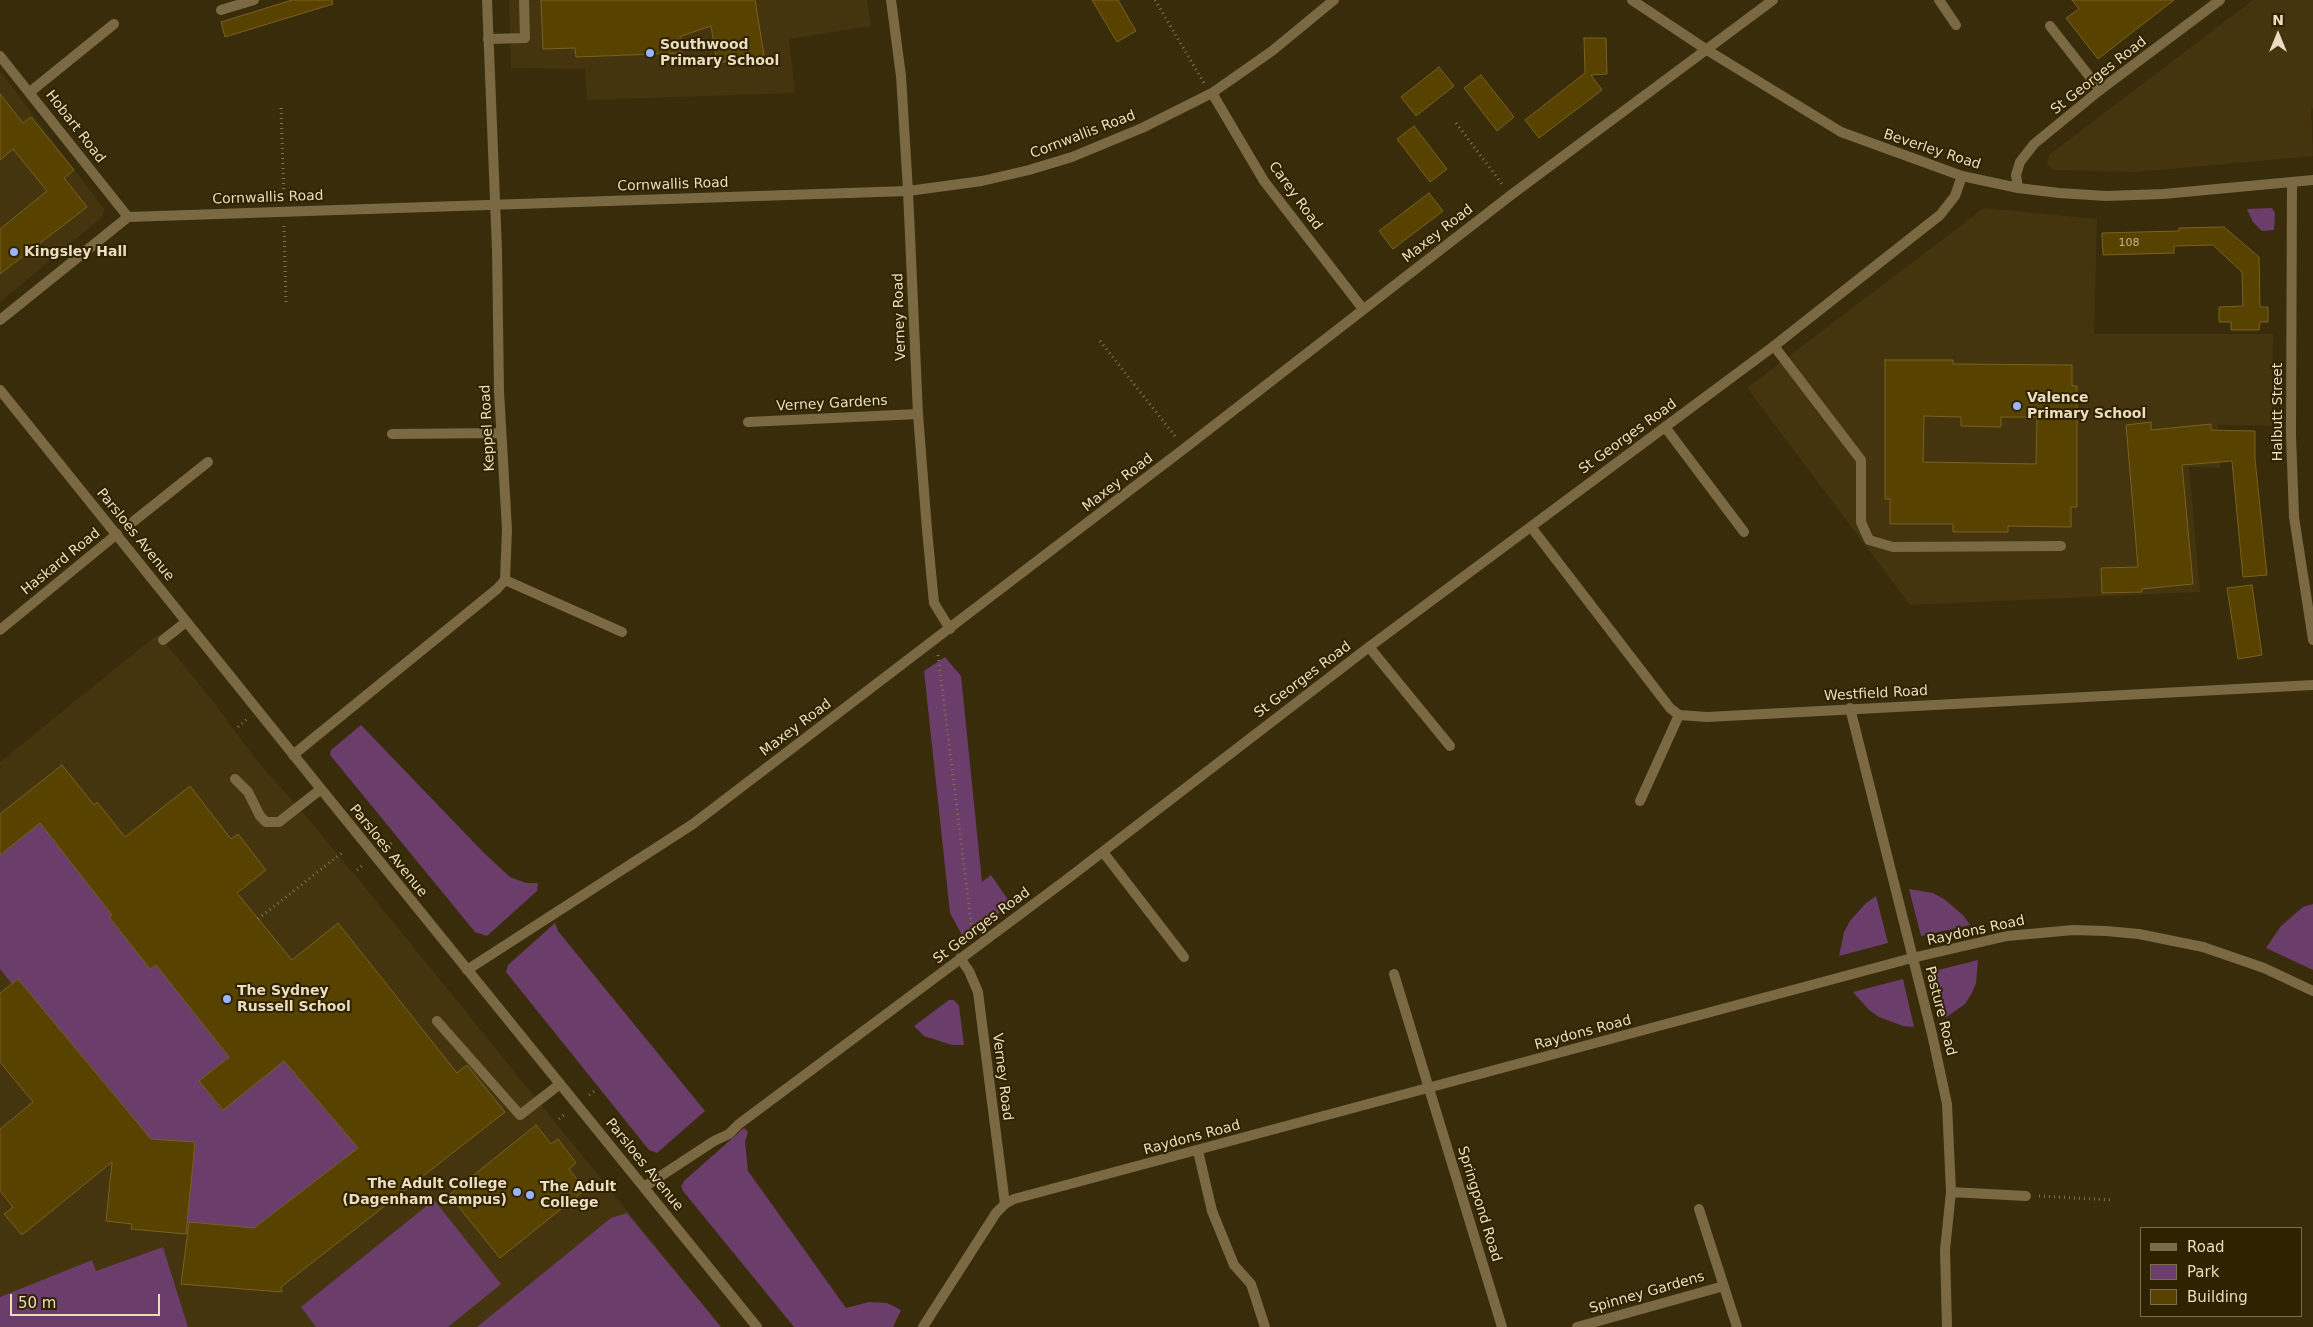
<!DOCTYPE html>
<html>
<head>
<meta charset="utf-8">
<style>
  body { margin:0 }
  #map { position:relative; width:2313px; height:1327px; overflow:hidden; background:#392c0a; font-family:"DejaVu Sans",sans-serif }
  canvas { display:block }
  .legend { position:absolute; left:2140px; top:1227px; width:162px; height:90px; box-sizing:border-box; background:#2f2201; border:1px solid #7a6d4d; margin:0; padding:6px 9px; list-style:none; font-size:15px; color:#ebddbf }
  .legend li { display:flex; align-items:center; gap:10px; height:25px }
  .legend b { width:25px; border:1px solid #7a6d4d }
  .north { position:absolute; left:2253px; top:10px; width:50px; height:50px; -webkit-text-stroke:4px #2f2201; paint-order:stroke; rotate:0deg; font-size:14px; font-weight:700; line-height:20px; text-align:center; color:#ebddbf }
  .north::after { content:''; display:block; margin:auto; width:18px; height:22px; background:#ebddbf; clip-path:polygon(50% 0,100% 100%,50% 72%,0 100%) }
  .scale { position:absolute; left:10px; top:1294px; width:150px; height:22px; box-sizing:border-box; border:2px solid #ebddbf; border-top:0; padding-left:6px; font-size:15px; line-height:18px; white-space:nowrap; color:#ebddbf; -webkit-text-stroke:4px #2f2201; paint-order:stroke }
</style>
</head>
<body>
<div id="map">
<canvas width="2313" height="1327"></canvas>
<ul class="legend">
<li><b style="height:6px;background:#7a6942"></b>Road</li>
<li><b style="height:14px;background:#6b3d6b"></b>Park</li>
<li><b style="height:14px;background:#584200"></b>Building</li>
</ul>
<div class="north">N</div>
<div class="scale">50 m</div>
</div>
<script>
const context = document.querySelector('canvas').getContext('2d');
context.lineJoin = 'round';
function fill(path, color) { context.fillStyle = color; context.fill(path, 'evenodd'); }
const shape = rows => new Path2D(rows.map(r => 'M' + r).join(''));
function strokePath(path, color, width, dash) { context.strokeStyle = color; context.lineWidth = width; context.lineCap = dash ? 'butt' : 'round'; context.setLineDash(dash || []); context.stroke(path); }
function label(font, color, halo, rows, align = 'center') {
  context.font = font + ' "DejaVu Sans",sans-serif'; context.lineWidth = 4; context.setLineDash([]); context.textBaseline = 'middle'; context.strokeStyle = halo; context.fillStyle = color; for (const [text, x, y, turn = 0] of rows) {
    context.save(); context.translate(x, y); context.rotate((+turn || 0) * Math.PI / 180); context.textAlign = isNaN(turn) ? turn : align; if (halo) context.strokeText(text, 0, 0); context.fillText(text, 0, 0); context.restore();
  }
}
fill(shape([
  [509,0,867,0,871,26,789,39,795,93,587,100,585,69,511,68],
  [2253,0,2313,0,2313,108,2311,110,2313,156,2136,172,2053,170,2047,164,2049,155],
  [0,71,105,210,101,218,0,302],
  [1984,208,2097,219,2094,334,2273,334,2272,426,2218,425,2220,468,2189,467,2200,592,1910,605,1747,388],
  [158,634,209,696,257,761,299,808,373,897,721,1327,188,1327,163,1247,96,1272,92,1260,0,1297,0,762]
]), '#44350f');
fill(shape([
  [2272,208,2275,213,2274,230,2262,231,2253,222,2247,209],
  [945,657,961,676,982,882,991,875,1011,904,964,939,950,913,924,671],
  [361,725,485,854,510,877,526,883,538,883,537,891,487,936,475,932,330,755,331,750],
  [40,823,112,915,109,917,150,969,156,965,229,1057,199,1081,222,1110,284,1061,358,1148,254,1228,187,1222,195,1143,142,1138,147,1134,83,1057,76,1052,18,979,12,984,0,969,0,855],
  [1909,889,1933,893,1944,899,1963,915,1970,925,1921,936],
  [1876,896,1888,943,1839,956,1844,932,1850,921,1866,903],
  [2313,904,2313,970,2266,948,2281,926,2303,907],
  [555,923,558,931,705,1111,657,1153,649,1150,506,972,508,965],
  [1978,960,1976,983,1972,993,1965,1004,1945,1018,1934,971],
  [1903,979,1914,1027,1903,1026,1879,1017,1869,1010,1853,992],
  [949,1000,954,1000,959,1006,964,1045,952,1045,924,1036,914,1026],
  [744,1128,748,1132,745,1142,748,1171,846,1308,869,1302,887,1303,901,1310,893,1327,794,1327,683,1191,681,1186,685,1180],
  [434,1200,501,1284,448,1327,316,1327,301,1307],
  [627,1213,721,1327,477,1327,611,1218],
  [163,1247,188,1327,0,1327,0,1297,92,1260,96,1271]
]), '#6b3d6b');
const building = shape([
  [292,0,332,0,333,4,225,37,221,22,292,0],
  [541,0,755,0,764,55,717,63,711,26,681,36,682,53,576,57,575,48,543,49,541,0],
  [1092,0,1118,0,1136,31,1117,42,1092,0],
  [2072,0,2174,0,2098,59,2066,18,2079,9,2072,0],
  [1584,38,1606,38,1607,74,1591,75,1602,90,1539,138,1525,120,1585,73,1584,38],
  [1439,67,1454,86,1416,116,1401,97,1439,67],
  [1481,75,1514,117,1497,131,1464,88,1481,75],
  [0,94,23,123,31,117,74,170,64,178,87,207,0,274,0,229,47,191,13,149,0,160,0,94],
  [1414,126,1447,169,1430,182,1397,139,1414,126],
  [1429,193,1443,211,1393,249,1379,231,1429,193],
  [2224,227,2259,257,2260,307,2268,307,2268,322,2260,322,2259,330,2231,330,2231,322,2219,322,2219,307,2243,306,2242,272,2213,245,2174,246,2174,253,2103,255,2102,233,2179,231,2179,228,2224,227],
  [1885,360,1953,360,1953,364,2072,365,2072,386,2077,386,2077,507,2071,507,2071,527,2008,526,2008,532,1953,532,1953,524,1890,524,1890,499,1885,499,1885,360],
  [1924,416,1961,417,1961,426,2001,427,2001,417,2037,417,2036,464,1923,462,1924,416],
  [2151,422,2151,430,2211,424,2211,430,2255,431,2255,459,2267,575,2243,577,2232,461,2182,465,2193,584,2142,589,2142,592,2102,593,2101,568,2138,567,2126,425,2151,422],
  [2252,585,2262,655,2238,659,2227,588,2252,585],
  [62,765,94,805,97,802,125,837,190,786,231,839,238,834,266,870,237,893,292,960,338,923,457,1073,467,1065,505,1112,281,1287,282,1292,181,1284,189,1222,254,1228,358,1148,284,1061,223,1110,199,1081,229,1057,156,965,150,969,109,917,112,915,40,823,0,855,0,814,62,765],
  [18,979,151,1139,195,1142,186,1234,131,1229,132,1224,106,1221,112,1162,22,1235,4,1214,13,1207,0,1191,0,1129,33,1102,0,1062,0,993,18,979],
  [536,1125,551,1144,558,1139,576,1163,569,1169,585,1190,500,1258,449,1195,536,1125]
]);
fill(building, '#584200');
strokePath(building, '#7a6122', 1);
strokePath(shape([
  [1155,0,1204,83],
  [281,108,284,198],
  [1456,123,1502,184],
  [284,226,286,303],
  [1100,341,1175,436],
  [938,655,972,931],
  [238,727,247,719],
  [387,847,393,842],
  [357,870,364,864],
  [258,919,343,852],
  [589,1095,596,1090],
  [559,1119,566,1113],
  [2039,1196,2112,1200]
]), '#807352', 3, [1, 4]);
strokePath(shape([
  [1939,0,1956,25],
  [2050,26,2100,90],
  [488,39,525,38,524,0],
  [1774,346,1861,460,1861,522,1869,540,1893,547,2061,546],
  [1665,427,1744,532],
  [163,640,186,622],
  [235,779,248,792,260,816,266,822,279,822,321,789],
  [437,1021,520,1115,560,1084]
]), '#7a6942', 10);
strokePath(shape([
  [134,521,208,462]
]), '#7a6942', 10);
strokePath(shape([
  [891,0,901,76,908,191,918,414,927,530,934,603,950,629],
  [221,10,254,0],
  [0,56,128,217],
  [30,92,114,24],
  [1212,93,1264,181,1363,309],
  [2292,182,2291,435,2294,517,2313,640],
  [2018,188,2016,175,2020,162,2034,144,2100,90,2220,0],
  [0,320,128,217,908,191,982,181,1029,170,1072,157,1142,128,1212,93,1272,51,1334,0],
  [748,422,918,414],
  [392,434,501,433],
  [1531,527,1670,708,1679,715,1707,717,2313,685],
  [505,580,622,632],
  [0,630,117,534],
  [1369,647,1450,746],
  [1850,708,1932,1034,1947,1104,1951,1192,1945,1250,1947,1327],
  [293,755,497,589,505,580,507,530,499,391,497,250,487,0],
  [1640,801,1679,715],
  [1103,852,1184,957],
  [960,958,969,971,978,992,1005,1204],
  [467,970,693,824,1185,448,1511,195,1773,0],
  [1394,974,1502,1327],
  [1198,1151,1212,1211,1234,1265,1251,1284,1265,1327],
  [644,1187,714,1141,729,1134,739,1124,1066,880,1369,647,1774,346,1940,215,1955,196,1962,176],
  [1951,1192,2026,1196],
  [1699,1209,1737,1327],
  [923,1327,996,1213,1005,1204,1014,1199,1912,958,2007,936,2073,930,2106,931,2139,934,2203,947,2264,968,2313,991],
  [1577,1327,1724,1286]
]), '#7a6942', 10);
strokePath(shape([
  [1632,0,1707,50,1841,132,1962,176,2018,188,2059,193,2106,196,2163,194,2313,180],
  [0,390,321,789,757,1327]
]), '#7a6942', 10);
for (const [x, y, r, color] of [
  [650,53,5,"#98b5fd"],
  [14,252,5,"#98b5fd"],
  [2017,406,5,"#98b5fd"],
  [227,999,5,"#98b5fd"],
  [517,1192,5,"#98b5fd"],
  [530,1195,5,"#98b5fd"]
]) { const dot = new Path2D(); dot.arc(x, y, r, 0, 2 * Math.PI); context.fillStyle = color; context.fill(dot); strokePath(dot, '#2f2201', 2); }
label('11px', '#c6b68f', null, [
  ["108",2129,243]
]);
label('bold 14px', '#ebddbf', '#2f2201', [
  ["Southwood",660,45],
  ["Primary School",660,61],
  ["Kingsley Hall",24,252],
  ["Valence",2027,398],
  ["Primary School",2027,414],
  ["The Sydney",237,991],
  ["Russell School",237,1007],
  ["The Adult College",507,1184,"right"],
  ["(Dagenham Campus)",507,1200,"right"],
  ["The Adult",540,1187],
  ["College",540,1203]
], 'left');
label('14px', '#ebddbf', '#2f2201', [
  ["St Georges Road",2099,76,-38],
  ["Hobart Road",75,127,52],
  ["Cornwallis Road",1083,135,-21],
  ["Beverley Road",1932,150,18],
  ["Cornwallis Road",673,185,-2],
  ["Carey Road",1295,196,54],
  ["Cornwallis Road",268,198,-2],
  ["Maxey Road",1438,234,-38],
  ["Verney Road",900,317,-92],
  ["Verney Gardens",832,404,-3],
  ["Halbutt Street",2278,412,-90],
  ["Keppel Road",488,428,-93],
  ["St Georges Road",1628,437,-36],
  ["Maxey Road",1118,483,-38],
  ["Parsloes Avenue",135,535,51],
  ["Haskard Road",61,562,-39],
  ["St Georges Road",1303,680,-37],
  ["Westfield Road",1876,694,-3],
  ["Maxey Road",796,728,-37],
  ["Parsloes Avenue",388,851,51],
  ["St Georges Road",982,926,-37],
  ["Raydons Road",1976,931,-12],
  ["Pasture Road",1940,1011,76],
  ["Raydons Road",1583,1033,-15],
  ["Verney Road",1002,1077,83],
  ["Raydons Road",1192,1138,-15],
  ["Parsloes Avenue",644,1165,51],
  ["Springpond Road",1479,1204,73],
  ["Spinney Gardens",1647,1293,-16]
]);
</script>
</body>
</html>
